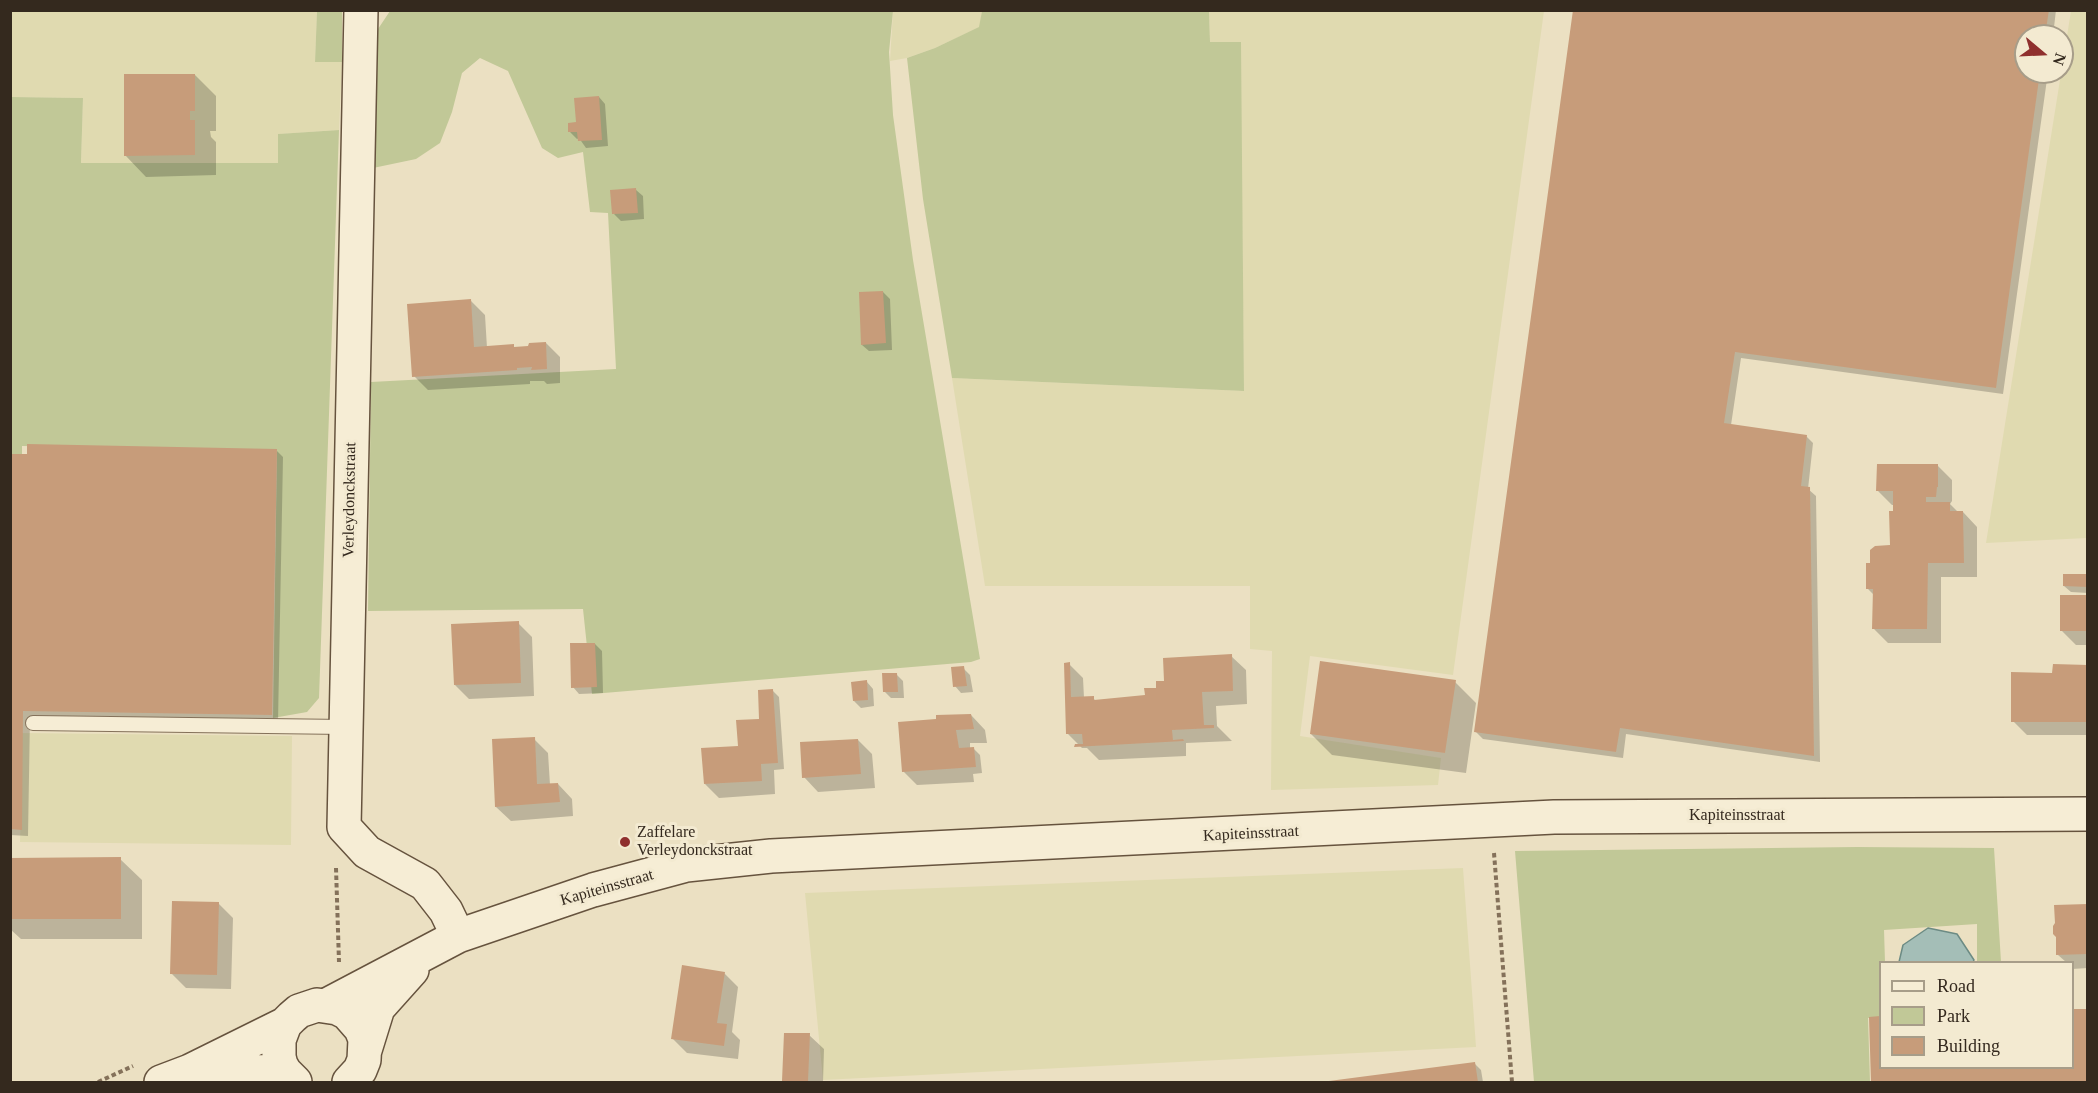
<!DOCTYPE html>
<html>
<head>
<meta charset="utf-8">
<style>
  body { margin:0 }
  #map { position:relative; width:2098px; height:1093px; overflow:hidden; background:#ebe0c2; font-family:Georgia,serif }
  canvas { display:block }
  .frame { position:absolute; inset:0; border:12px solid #34291e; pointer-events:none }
  .legend { position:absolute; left:1879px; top:961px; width:195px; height:108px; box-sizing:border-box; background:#f3ead1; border:2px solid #a79d89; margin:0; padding:8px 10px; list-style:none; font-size:18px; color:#34291e }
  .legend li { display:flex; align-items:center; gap:12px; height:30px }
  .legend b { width:30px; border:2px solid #a79d89 }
  .north { position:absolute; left:2014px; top:24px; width:60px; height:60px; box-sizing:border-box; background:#f3ead1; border:2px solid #a79d89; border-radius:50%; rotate:109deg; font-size:16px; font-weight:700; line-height:24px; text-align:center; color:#34291e }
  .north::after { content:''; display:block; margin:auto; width:21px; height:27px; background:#8f302e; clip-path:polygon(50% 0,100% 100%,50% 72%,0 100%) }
</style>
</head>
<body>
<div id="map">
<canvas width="2098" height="1093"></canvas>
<div class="frame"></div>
<ul class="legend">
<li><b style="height:8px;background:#f6edd5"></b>Road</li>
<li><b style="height:16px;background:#c1c897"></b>Park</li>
<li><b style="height:16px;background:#c79c7a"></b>Building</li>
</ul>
<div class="north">N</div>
</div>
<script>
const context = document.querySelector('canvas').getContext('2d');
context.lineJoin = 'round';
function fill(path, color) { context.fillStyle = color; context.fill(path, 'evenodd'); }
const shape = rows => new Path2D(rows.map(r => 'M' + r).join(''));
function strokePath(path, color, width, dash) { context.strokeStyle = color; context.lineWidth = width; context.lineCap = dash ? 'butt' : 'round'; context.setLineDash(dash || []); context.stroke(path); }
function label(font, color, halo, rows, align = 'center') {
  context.font = font + ' Georgia,serif'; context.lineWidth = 6; context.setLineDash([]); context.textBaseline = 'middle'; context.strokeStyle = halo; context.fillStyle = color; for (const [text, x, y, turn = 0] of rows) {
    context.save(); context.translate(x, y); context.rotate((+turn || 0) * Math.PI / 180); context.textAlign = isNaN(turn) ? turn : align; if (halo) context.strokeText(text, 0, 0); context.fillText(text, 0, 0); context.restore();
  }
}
fill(shape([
  [11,11,317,11,315,62,342,62,339,130,279,134,278,163,81,163,83,98,11,97],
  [893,11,982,11,980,27,935,48,907,58,890,61],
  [1209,11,1544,11,1453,675,1310,656,1300,736,1441,758,1438,785,1271,790,1272,651,1250,649,1250,586,985,586,952,378,1244,391,1240,42,1210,42],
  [2071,11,2088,11,2087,538,1986,543],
  [22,733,292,736,291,845,20,842],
  [1463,868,1476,1047,823,1080,805,893]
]), '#e0dab0');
fill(shape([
  [317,11,342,11,342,62,315,62],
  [390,11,893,11,889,52,893,115,913,260,980,659,971,662,592,694,583,609,368,611,371,382,616,369,608,213,590,212,583,152,558,158,542,148,508,71,480,58,462,73,452,112,440,143,416,159,373,168,375,65,378,29],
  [982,11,1209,11,1210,42,1241,42,1244,391,952,378,923,199,907,58,935,48,979,27],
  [11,97,83,98,81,163,278,163,278,134,339,130,319,698,307,712,273,718,277,450,22,446,22,454,11,454],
  [1857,847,1994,848,2001,962,1977,962,1977,924,1884,930,1885,962,1880,962,1880,1017,1868,1018,1870,1082,1534,1082,1515,851]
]), '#c1c897');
const water = shape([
  [1928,928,1957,934,1974,960,1973,962,1899,962,1903,945,1928,928]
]);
fill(water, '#a4beb7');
strokePath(water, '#6c8b84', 1.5);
fill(shape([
  [1575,10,2056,10,2053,36,2026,36,2026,72,2048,72,2003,394,1741,358,1731,425,1806,436,1813,443,1808,489,1816,496,1820,762,1626,734,1623,758,1483,739,1476,732],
  [195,75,216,96,216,131,210,131,211,137,216,142,216,175,146,177,125,155],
  [599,97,605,104,608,146,586,148,579,138,577,139,570,132],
  [636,190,643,196,644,219,621,221,614,214],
  [883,292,890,299,892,350,869,351,862,345],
  [471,301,485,315,487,348,513,346,516,349,546,343,560,357,560,383,547,384,544,381,530,381,530,384,428,390,414,376],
  [276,450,283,457,278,722,30,717,28,836,10,835,10,456],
  [1938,466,1952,480,1952,501,1950,504,1958,512,1963,512,1977,527,1977,577,1941,577,1941,643,1888,643,1874,629,1874,595,1868,589,1871,564,1891,547,1895,513,1895,505,1892,505,1878,491],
  [2088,575,2088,593,2071,592,2064,586],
  [2088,597,2088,645,2076,645,2062,631],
  [518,623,532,637,534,696,469,699,455,685],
  [595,644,602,651,603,693,579,694,573,687],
  [1231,656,1246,670,1247,704,1216,706,1217,726,1232,741,1186,743,1186,756,1099,760,1087,748,1082,748,1068,734,1069,664,1083,678,1084,698,1093,698,1096,701,1147,697,1166,683],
  [2088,666,2088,735,2027,735,2013,721,2053,674],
  [963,668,970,675,973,692,961,693,955,686],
  [896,674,903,681,904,698,891,698,884,691],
  [867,682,873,689,874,706,861,708,854,701],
  [1455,682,1476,703,1466,773,1332,755,1311,734],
  [772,690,779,697,784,769,774,770,775,794,719,798,705,784,761,723],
  [971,715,985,730,987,743,970,743,970,748,973,748,980,755,982,773,973,774,974,782,917,785,903,771],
  [534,739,548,753,550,785,558,784,572,799,573,816,511,821,496,807],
  [858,740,872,754,875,788,818,792,804,777],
  [10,859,120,859,142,880,142,939,21,939,10,929],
  [218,903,233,918,231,989,186,988,172,974],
  [2088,906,2088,968,2072,969,2072,962,2066,962,2058,955],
  [724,973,738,987,732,1032,740,1040,738,1059,687,1053,673,1039],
  [2088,1010,2088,1082,1873,1082,1871,1018,1880,1018,1880,1068,2072,1068],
  [809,1035,824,1049,823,1082,786,1082,784,1081],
  [1475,1064,1481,1070,1483,1082,1330,1082]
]), '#0003');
fill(shape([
  [1573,10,2049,10,2045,36,2026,36,2026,72,2040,72,1996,388,1735,352,1724,423,1807,435,1801,486,1810,487,1814,756,1620,728,1616,752,1474,732],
  [124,74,195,74,195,111,190,111,190,120,195,120,195,155,124,156],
  [599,96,602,140,578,141,577,132,568,132,568,123,576,122,574,98],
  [636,188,638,213,612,214,610,190],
  [883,291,886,343,861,345,859,292],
  [471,299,474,347,514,344,514,347,528,346,529,343,546,342,547,369,531,370,532,367,517,368,517,370,412,377,407,304],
  [27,444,277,449,272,715,23,711,22,830,10,829,10,454,27,454],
  [1877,464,1938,464,1938,487,1937,487,1936,497,1926,497,1926,502,1950,502,1950,511,1963,511,1964,563,1928,563,1927,629,1872,629,1873,589,1866,589,1866,563,1870,563,1870,550,1875,546,1890,545,1889,511,1893,511,1893,491,1876,491],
  [2063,574,2088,574,2088,587,2063,586],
  [2060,595,2088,595,2088,631,2060,631],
  [519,621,521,683,454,685,451,624],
  [570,643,595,643,597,687,571,688],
  [1232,654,1233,691,1202,692,1204,725,1214,725,1214,728,1172,730,1173,740,1183,739,1184,741,1074,747,1075,744,1083,744,1082,734,1066,734,1064,663,1070,662,1071,697,1094,696,1094,700,1145,695,1144,688,1156,688,1156,681,1164,681,1163,658],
  [1320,661,1456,680,1445,753,1310,734],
  [2053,664,2088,665,2088,722,2011,722,2011,672,2052,673],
  [964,666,967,686,953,687,951,667],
  [882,673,897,673,898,692,883,692],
  [867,680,868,700,853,701,851,682],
  [773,689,778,763,761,764,762,781,704,784,701,748,738,746,736,720,759,719,758,690],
  [971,714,974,729,956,730,959,748,974,747,976,767,902,772,898,722,936,719,936,715],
  [535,737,537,784,558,783,560,802,495,807,492,739],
  [858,739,861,774,802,778,800,742],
  [121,857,121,919,10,919,10,858],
  [172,901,219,902,217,975,170,974],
  [2088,904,2088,954,2056,955,2056,937,2053,934,2053,926,2055,923,2054,905],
  [682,965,725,972,717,1023,727,1024,724,1046,671,1039],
  [2072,1009,2088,1009,2088,1082,1871,1082,1869,1017,1880,1016,1880,1068,2072,1068],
  [784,1033,810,1033,808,1082,782,1081],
  [1475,1062,1478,1082,1329,1082,1329,1081]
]), '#c79c7a');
const lane = shape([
  [33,723,345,727]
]);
const secondary = shape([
  [361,10,344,827,367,852,425,884,446,911,458,936],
  [327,1005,458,936,593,890,686,865,771,856,1554,817,2088,814],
  [365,1050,378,1008,412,970],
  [195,1071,285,1072],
  [161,1082,190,1071,285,1024],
  [295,1082,285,1072,281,1065,279,1057,279,1040,285,1024,292,1017,299,1011,317,1005,337,1008,347,1013,361,1029,365,1039,364,1060,360,1070,349,1082]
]);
strokePath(lane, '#84715a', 16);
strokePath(secondary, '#66533e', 36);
strokePath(shape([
  [1494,853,1512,1082],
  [336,868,339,962],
  [98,1082,133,1066]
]), '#84715a', 4, [4.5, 3]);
strokePath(lane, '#f6edd5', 14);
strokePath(secondary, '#f6edd5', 33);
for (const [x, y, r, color] of [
  [625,842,6,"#8f302e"]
]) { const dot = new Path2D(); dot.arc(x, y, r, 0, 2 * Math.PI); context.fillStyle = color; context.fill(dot); strokePath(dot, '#f3ead1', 2); }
label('16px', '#34291e', '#f3ead1', [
  ["Verleydonckstraat",350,500,-89],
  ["Kapiteinsstraat",1737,816],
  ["Kapiteinsstraat",1251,834,-3],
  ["Kapiteinsstraat",607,888,-16]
]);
label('16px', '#34291e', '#f3ead1', [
  ["Zaffelare",637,833],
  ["Verleydonckstraat",637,851]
], 'left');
</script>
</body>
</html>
